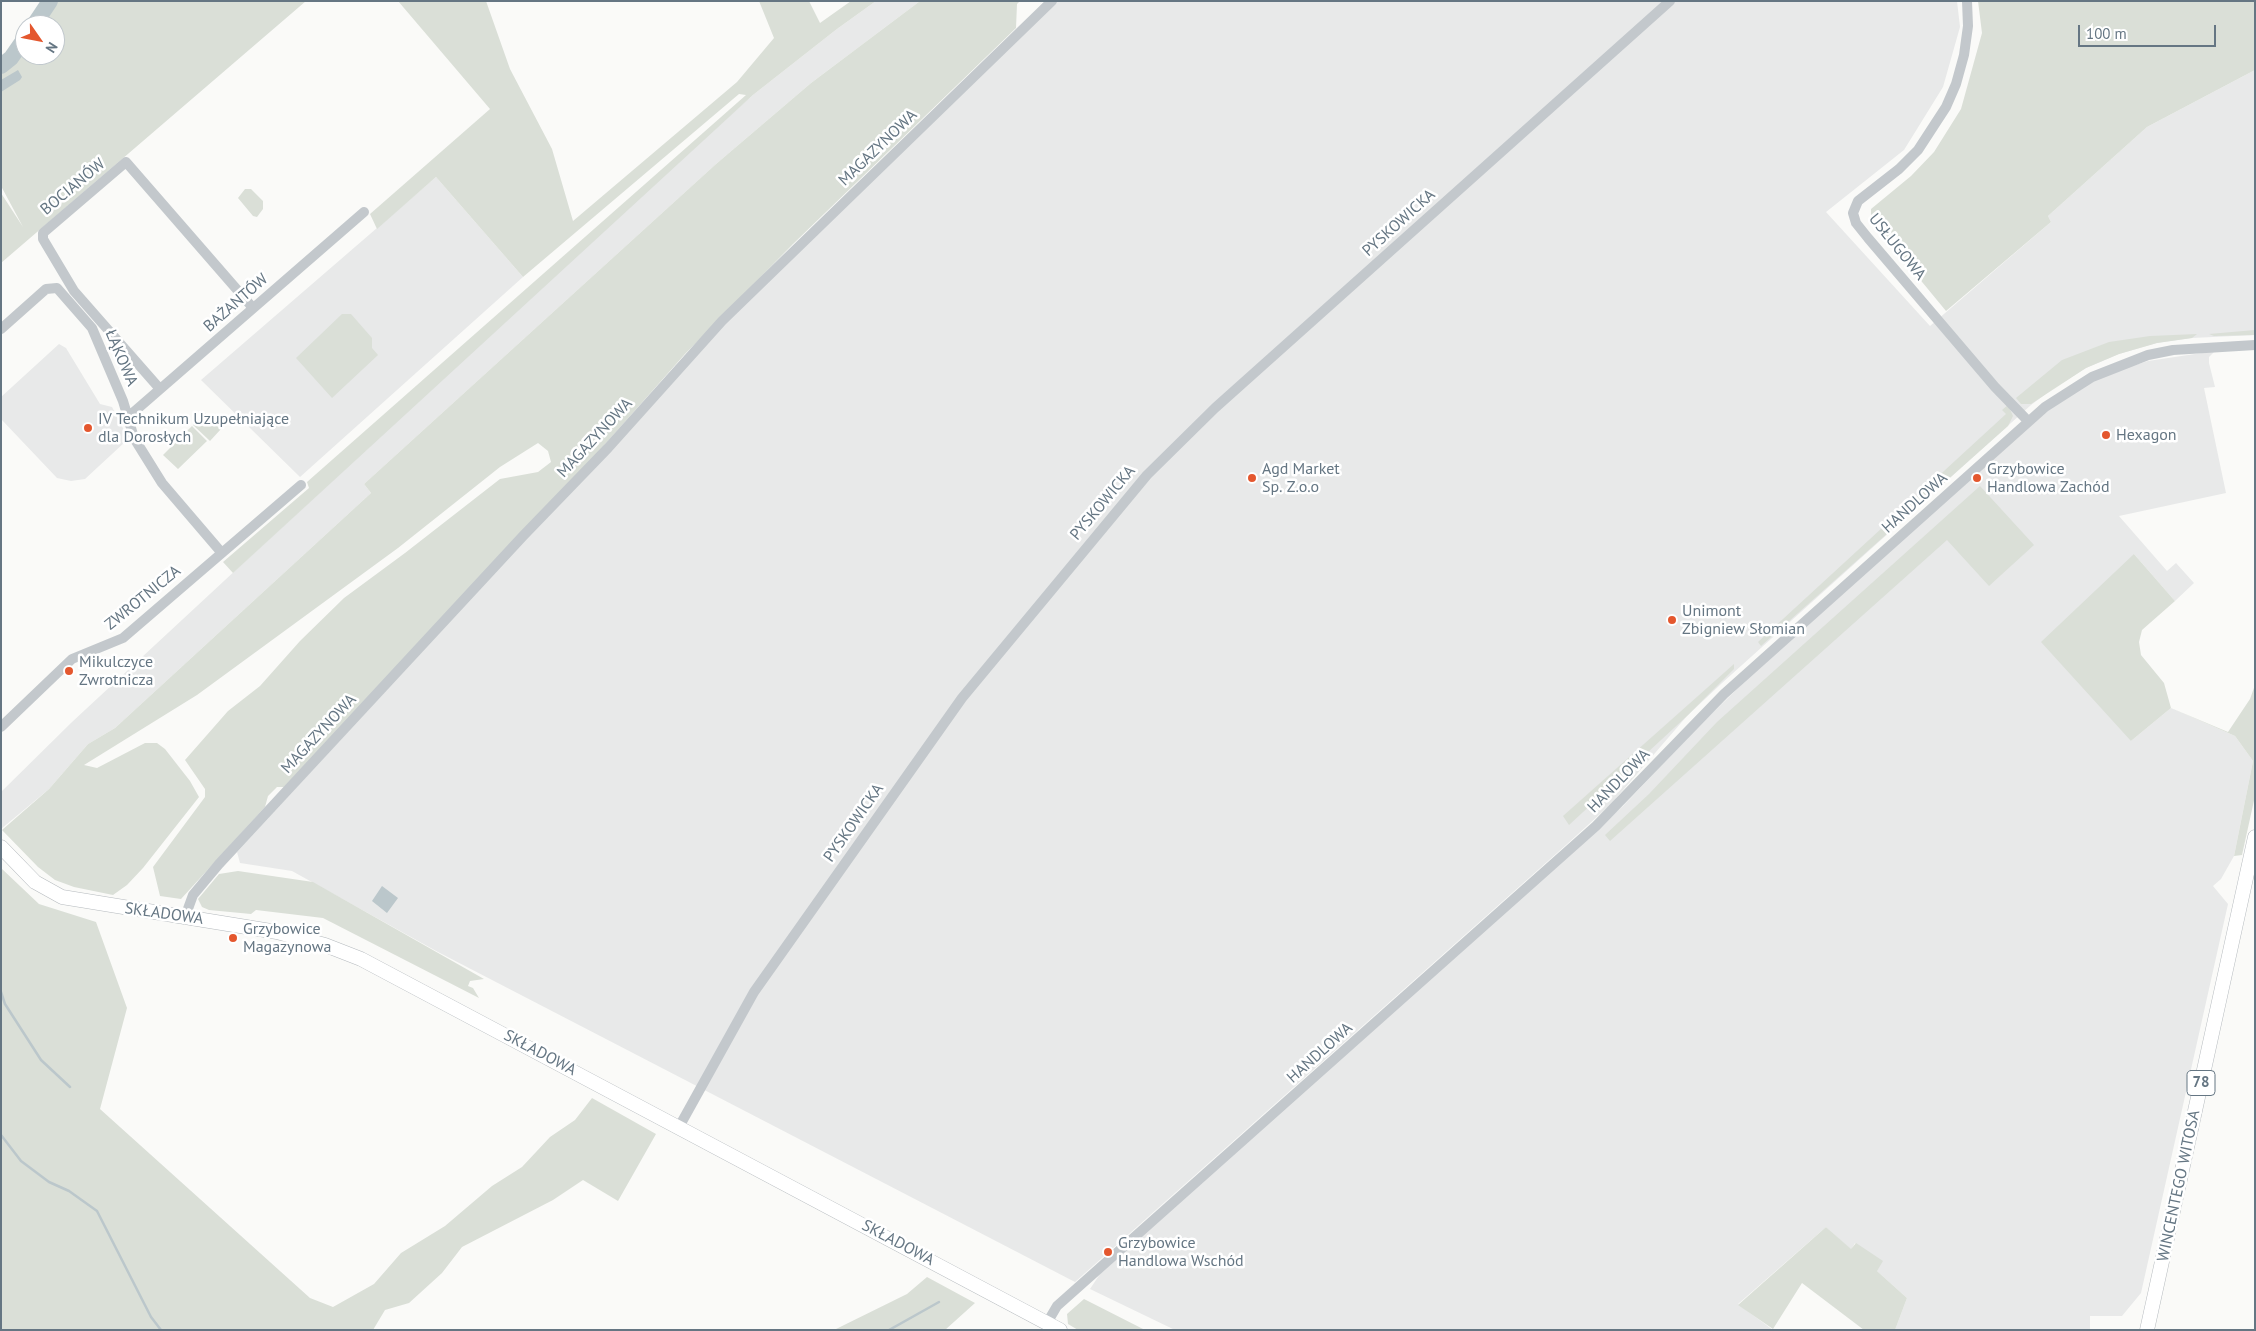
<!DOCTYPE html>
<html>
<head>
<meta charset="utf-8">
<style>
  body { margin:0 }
  #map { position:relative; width:2256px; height:1331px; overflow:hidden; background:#fafaf8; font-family:"PT Sans",sans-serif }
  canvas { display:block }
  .frame { position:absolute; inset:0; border:2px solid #657683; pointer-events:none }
  .north { position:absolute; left:15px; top:15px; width:50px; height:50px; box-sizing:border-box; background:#fff; border:1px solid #c1c8cd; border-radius:50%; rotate:123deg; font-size:14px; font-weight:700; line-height:20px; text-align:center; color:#657683 }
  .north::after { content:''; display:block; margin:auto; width:18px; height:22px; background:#e4572e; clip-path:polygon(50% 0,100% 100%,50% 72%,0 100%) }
  .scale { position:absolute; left:2078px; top:25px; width:138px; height:22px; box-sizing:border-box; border:2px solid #657683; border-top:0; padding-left:6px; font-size:15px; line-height:18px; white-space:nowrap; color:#657683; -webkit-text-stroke:4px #fff; paint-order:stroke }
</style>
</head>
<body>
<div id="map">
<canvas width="2256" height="1331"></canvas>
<div class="frame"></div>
<div class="north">N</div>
<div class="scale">100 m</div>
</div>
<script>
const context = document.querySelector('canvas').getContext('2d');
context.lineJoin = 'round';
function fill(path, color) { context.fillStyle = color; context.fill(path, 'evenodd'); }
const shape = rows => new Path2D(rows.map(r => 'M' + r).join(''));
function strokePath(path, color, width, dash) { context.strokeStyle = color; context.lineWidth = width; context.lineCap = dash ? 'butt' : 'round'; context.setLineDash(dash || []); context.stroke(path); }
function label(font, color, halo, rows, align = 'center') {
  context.font = font + ' "PT Sans",sans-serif'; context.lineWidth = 5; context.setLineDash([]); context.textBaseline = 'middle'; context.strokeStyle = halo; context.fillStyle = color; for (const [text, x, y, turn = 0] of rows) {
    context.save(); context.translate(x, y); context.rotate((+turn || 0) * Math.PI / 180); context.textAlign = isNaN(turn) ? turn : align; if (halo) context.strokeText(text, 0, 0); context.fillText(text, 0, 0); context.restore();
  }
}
fill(shape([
  [876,1,920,1,811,83,716,164,364,484,371,493,115,728,88,744,49,789,1,829,1,792,72,722,654,182,753,95,837,29],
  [1057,1,1957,1,1960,27,1943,87,1904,150,1826,212,1930,326,2051,222,2048,216,2147,127,2255,70,2255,335,2192,338,2157,343,2119,354,2086,368,2051,390,2031,405,1722,683,1687,716,1611,804,1566,845,1075,1282,438,952,292,871,240,863,237,852,738,309],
  [436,177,523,277,300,477,201,380],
  [59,344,66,348,100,404,112,407,127,436,125,442,85,479,71,481,57,478,1,419,1,397],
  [2215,351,2209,357,2209,363,2215,387,2204,388,2226,493,2119,516,2167,571,2176,563,2194,583,2175,601,2134,554,2131,741,2171,708,2235,736,2253,761,2234,856,2221,879,2213,886,2228,904,2141,1293,2122,1316,2090,1316,2090,1330,1895,1330,1907,1298,1877,1271,1855,1243,1851,1250,1826,1227,1738,1304,1773,1330,1175,1330,1090,1289,1100,1274,1623,806,1698,727,1767,660,2043,413,2095,380,2116,371,2148,361]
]), '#e8e9e9');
fill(shape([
  [56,1,306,1,1,263,1,193,23,227,1,186,1,71,9,65,25,45,25,55,55,55,55,25,39,25],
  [398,1,486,1,510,69,552,149,573,221,737,82,774,38,759,1,809,1,820,23,851,1,876,1,837,29,753,95,233,573,223,562,309,488,307,482,746,95,739,94,523,277,436,177,377,229,370,214,490,109],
  [920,1,1020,1,1017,4,1016,28,793,244,685,354,584,468,284,787,277,787,268,796,265,807,181,899,160,896,153,867,205,797,205,789,185,760,228,711,260,686,300,641,344,598,405,553,500,479,538,472,551,462,548,451,538,443,500,467,398,548,197,695,84,765,97,768,145,743,157,743,165,749,190,781,199,797,143,868,127,885,113,895,74,887,55,880,38,867,2,830,49,789,88,744,115,728,371,493,364,484,716,164,811,83],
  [1978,1,2255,1,2255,70,2147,127,2048,216,2051,222,1946,311,1871,220,1871,209,1911,176,1934,152,1961,109,1982,33],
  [245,189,251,189,263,201,263,209,257,217,253,216,238,198],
  [342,314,351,314,372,338,372,348,378,355,332,398,296,358],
  [2255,330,2255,335,2214,336,2209,334],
  [2197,334,2192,338,2157,343,2119,354,2086,368,2031,404,2021,404,2016,398,2062,360,2109,342,2150,336],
  [2008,405,2013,416,2008,426,1761,646,1758,642,2006,414,2002,410],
  [205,413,221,429,210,441,193,425],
  [192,426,207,441,178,469,163,455],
  [1980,486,2034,545,1989,586,1947,540,1610,841,1605,835,1649,794,1717,722],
  [2134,554,2175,601,2142,630,2139,642,2141,655,2164,683,2171,708,2228,732,2250,699,2255,685,2255,796,2242,855,2234,856,2253,761,2235,736,2171,708,2131,741,2041,642],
  [1734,664,1734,669,1687,716,1569,825,1563,816],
  [1,868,39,904,96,922,127,1008,100,1109,310,1298,333,1307,374,1284,401,1253,445,1226,492,1186,522,1167,550,1137,575,1120,592,1098,656,1134,618,1201,583,1180,553,1200,462,1247,442,1273,409,1303,385,1310,373,1330,1,1330],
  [238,871,313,882,484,979,470,981,468,986,473,988,479,998,323,918,256,910,251,914,209,910,202,907,198,899,219,874],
  [1826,1227,1851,1249,1856,1243,1883,1261,1877,1271,1907,1298,1895,1330,1864,1330,1802,1283,1773,1329,1738,1305],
  [927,1277,975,1303,945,1330,834,1330,907,1294],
  [1084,1299,1145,1330,1078,1330,1068,1324,1067,1314]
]), '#dadfd7');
fill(shape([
  [18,70,22,77,20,80,1,92,1,80],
  [382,886,398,898,387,913,372,901]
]), '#bbc7cb');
strokePath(shape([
  [1,992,5,1004,41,1060,70,1087],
  [1,1135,21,1161,49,1182,69,1191,97,1211,151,1317,161,1330],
  [889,1330,939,1302]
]), '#bbc7cb', 2.5);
strokePath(shape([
  [34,25,50,1],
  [1,66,11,58,25,38]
]), '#bbc7cb', 16);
const major = shape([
  [1,847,35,882,62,897,277,932,325,945,361,959,1060,1330],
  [2147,1330,2255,837]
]);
strokePath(major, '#b5babe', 15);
strokePath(shape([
  [1967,1,1968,26,1964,55,1956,84,1946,107,1918,150,1899,169,1858,201,1853,213,1856,223,1868,238,1995,387,2028,421],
  [1,329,46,289,57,288,92,328,123,401,134,438,162,483,221,552],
  [160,389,74,291,43,239,43,233,126,162,253,308],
  [128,417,364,212],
  [1,727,72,659,123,638,301,485],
  [185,917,193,895,219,864,523,536,608,448,722,321,1052,1],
  [679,1127,754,992,962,698,1147,475,1215,408,1670,1],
  [1047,1323,1057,1306,1596,826,1724,694,2045,407,2092,377,2148,355,2173,350,2255,345]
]), '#c3c8cc', 10);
strokePath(major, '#fff', 14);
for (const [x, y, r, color] of [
  [88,428,5,"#e4572e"],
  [2106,435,5,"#e4572e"],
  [1252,478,5,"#e4572e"],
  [1977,478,5,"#e4572e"],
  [1672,620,5,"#e4572e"],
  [69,671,5,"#e4572e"],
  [233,938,5,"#e4572e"],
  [1108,1252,5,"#e4572e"]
]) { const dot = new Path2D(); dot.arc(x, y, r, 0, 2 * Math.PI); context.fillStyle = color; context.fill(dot); strokePath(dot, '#fff', 2); }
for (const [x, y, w] of [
  [2201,1083,28]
]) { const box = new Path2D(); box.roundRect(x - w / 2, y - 12.5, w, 25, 4); context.fillStyle = '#fff'; context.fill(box); strokePath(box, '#657683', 1); }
label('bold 15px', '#657683', null, [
  ["78",2201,1083]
]);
label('16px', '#657683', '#fff', [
  ["MAGAZYNOWA",878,148,-44],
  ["BOCIANÓW",73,187,-40],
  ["PYSKOWICKA",1399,223,-42],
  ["USŁUGOWA",1897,247,51],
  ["BAŻANTÓW",236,303,-41],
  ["ŁĄKOWA",121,358,67],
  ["MAGAZYNOWA",595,438,-47],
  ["PYSKOWICKA",1103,503,-50],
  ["HANDLOWA",1915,503,-42],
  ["ZWROTNICZA",143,598,-39],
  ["MAGAZYNOWA",319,734,-47],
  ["HANDLOWA",1619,781,-46],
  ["PYSKOWICKA",854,823,-55],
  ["SKŁADOWA",164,914,8],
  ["SKŁADOWA",540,1053,28],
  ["HANDLOWA",1320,1053,-42],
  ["WINCENTEGO WITOSA",2179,1186,-78],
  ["SKŁADOWA",898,1243,28]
]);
label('16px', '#657683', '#fff', [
  ["IV Technikum Uzupełniające",98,419],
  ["dla Dorosłych",98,437],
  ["Hexagon",2116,435],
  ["Agd Market",1262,469],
  ["Sp. Z.o.o",1262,487],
  ["Grzybowice",1987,469],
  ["Handlowa Zachód",1987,487],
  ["Unimont",1682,611],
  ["Zbigniew Słomian",1682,629],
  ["Mikulczyce",79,662],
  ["Zwrotnicza",79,680],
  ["Grzybowice",243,929],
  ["Magazynowa",243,947],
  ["Grzybowice",1118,1243],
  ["Handlowa Wschód",1118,1261]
], 'left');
</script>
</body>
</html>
